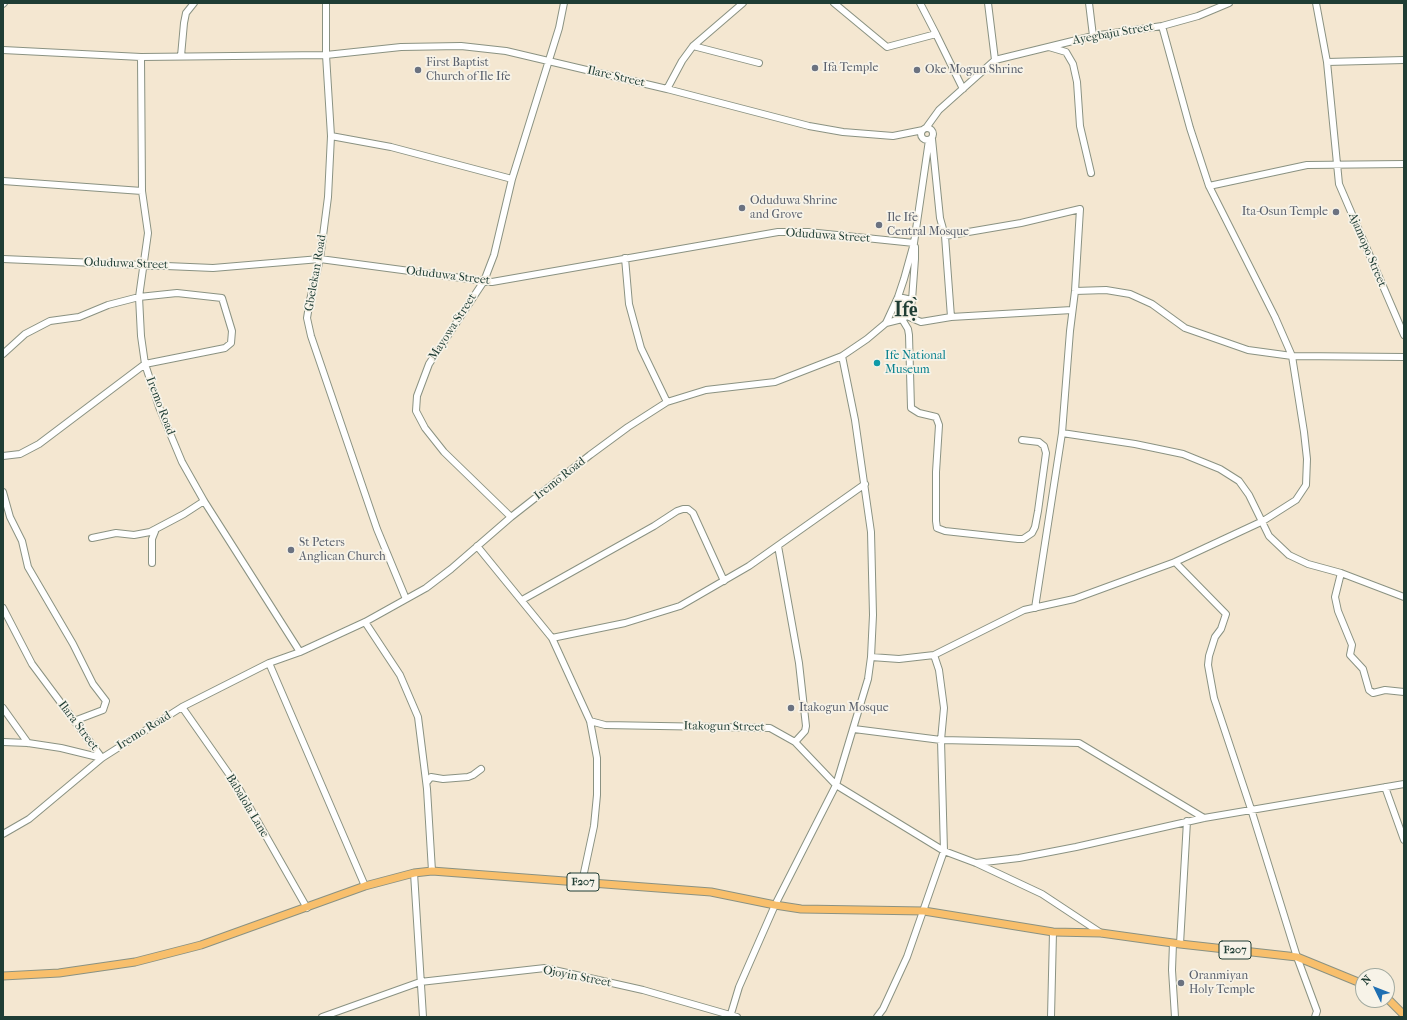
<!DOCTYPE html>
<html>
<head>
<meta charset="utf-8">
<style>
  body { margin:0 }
  #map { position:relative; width:1407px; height:1020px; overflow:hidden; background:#f4e7d1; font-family:"IM FELL French Canon",serif }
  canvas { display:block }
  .frame { position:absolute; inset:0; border:4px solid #1f3d34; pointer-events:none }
  .north { position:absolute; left:1355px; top:968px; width:40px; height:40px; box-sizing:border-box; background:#f7f3e8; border:1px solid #a1aaa0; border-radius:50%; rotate:313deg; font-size:11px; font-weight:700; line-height:16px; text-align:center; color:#1f3d34 }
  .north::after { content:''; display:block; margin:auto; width:14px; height:18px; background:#1f6fb2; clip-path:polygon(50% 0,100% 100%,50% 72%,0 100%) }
</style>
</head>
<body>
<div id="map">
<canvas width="1407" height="1020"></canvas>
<div class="frame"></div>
<div class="north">N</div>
</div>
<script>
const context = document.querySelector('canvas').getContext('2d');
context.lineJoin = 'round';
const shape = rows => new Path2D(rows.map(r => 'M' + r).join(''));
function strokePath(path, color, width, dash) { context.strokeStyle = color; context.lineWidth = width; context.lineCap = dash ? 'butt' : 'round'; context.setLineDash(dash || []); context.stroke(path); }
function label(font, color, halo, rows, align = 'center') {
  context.font = font + ' "IM FELL French Canon",serif'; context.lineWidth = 3.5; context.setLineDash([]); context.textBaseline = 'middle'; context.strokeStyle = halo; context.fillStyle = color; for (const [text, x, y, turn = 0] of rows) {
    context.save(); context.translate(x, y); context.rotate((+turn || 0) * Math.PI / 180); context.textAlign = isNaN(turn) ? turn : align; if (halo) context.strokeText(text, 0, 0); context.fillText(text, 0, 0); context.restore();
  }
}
const minor = shape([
  [326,3,326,55,331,136,328,197,320,259,310,300,307,318,311,336,377,529,406,599],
  [834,3,887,47,936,34,963,89],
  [920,3,936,34],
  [988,3,995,60],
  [1089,3,1093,36],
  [1316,3,1327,62,1339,184,1404,335],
  [3,4,4,3],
  [693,46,759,63],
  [1049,47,1066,52,1073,64,1077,82,1080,126,1091,173],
  [3,50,141,57,326,55,401,47,461,46,506,51,667,89,809,126,843,132,893,136,923,130],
  [181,56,184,23,186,13,194,3],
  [141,57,142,191,148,233,139,297,141,336,145,364,159,407,182,462,204,501,300,652],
  [1327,62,1404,60],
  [667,89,682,61,693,46,743,3],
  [926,128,939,110,995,60,1093,36,1162,26,1198,16,1229,3],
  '921 134a6 6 0 1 1 12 0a6 6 0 1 1-12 0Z',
  [331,136,391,147,512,179],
  [932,139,940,218,945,236,951,317,1072,310],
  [3,181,142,191],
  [1209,186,1307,165,1404,164],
  [945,236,1021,223,1080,209,1075,291,1070,331,1062,433,1035,608],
  [625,258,629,304,641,348,667,402],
  [3,259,213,268,320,259,492,282,778,232,808,232,914,243],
  [1075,291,1106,290,1130,294,1152,304,1185,328,1248,350,1292,356,1404,357],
  [898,297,912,300],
  [907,316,921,322,951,317],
  [902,319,908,329,909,335,911,408,919,413,936,417,939,425,936,472,936,521,937,528,945,531,1018,539,1023,539,1032,533,1035,527,1038,511,1046,453,1044,446,1039,442,1022,440],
  [886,323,902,319,907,316,910,311,912,300,915,259,915,247],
  [3,354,25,334,50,321,79,317,108,305,139,297,177,293,222,298,232,331,231,343,225,348,145,364,39,444,20,454,3,456],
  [1062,433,1135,444,1183,454,1220,469,1239,481,1249,495,1269,536,1289,555,1308,564,1341,573,1404,597],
  [3,492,10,517,22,541,28,567,73,644,93,684,106,701,103,710,74,721],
  [511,517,444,452,425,428,416,411,417,396,429,364,484,281,494,255,512,179,559,28,564,3],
  [92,538,116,533,134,535,150,532,184,514,204,501],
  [477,546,552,638,590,721,597,758,597,795,594,826,582,882],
  [778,546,799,663,806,726,805,731,795,742],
  [1175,562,1226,614,1221,629,1215,637,1209,656,1208,665,1214,698,1251,809,1297,957,1317,1011,1315,1017],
  [152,563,152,539,156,529],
  [1341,573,1335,597,1338,611,1352,645,1350,655,1363,669,1369,690,1373,693,1385,690,1404,692],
  [522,600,654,526,677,511,683,509,688,509,693,513,724,581],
  [3,608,32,664,102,758,61,748,28,743,3,742],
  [365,622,400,675,418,717,427,789,432,871],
  [552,638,625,623,680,606,749,566,865,484],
  [871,657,899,659,934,655,1024,610,1074,599,1175,562,1263,521,1296,500,1306,485,1307,459,1304,432,1292,356,1275,317,1209,186,1190,128,1162,26],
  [269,663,365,886],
  [182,707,238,787,307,908],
  [3,708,28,743],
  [590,721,605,725,770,728,795,742,836,785,944,851,976,863,1042,894,1101,933],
  [854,729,941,740,1079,743,1204,818],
  [427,782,431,777,443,779,468,777,473,775,481,769],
  [1385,787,1404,840],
  [3,834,29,819,102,758,182,707,269,663,300,652,365,622,426,588,451,569,511,517,590,455,628,427,667,402,706,390,775,382,842,356,867,339,886,323,898,297,904,279,914,243,929,140],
  [976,863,1019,858,1076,847,1204,818,1404,784],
  [414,873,423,1017],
  [1173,943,1172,970,1175,1017],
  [1180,944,1187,821],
  [322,1017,420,982,545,968,643,990,737,1017],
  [730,1017,739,987,775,905,836,785,868,679,871,657,873,615,871,532,855,420,842,356],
  [877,1017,883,1009,907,957,944,851,941,740,944,708,939,670,934,655],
  [1051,1017,1053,932]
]);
const major = shape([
  [3,976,59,973,135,962,201,945,365,886,414,873,432,871,711,892,775,905,801,909,924,911,1053,932,1101,933,1180,944,1297,957,1363,984],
  [1387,998,1404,1015]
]);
strokePath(minor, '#8a9282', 8);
strokePath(major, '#8a9282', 9);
strokePath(minor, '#fff', 6);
strokePath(major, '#f8bf6c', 7);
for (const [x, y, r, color] of [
  [815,68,4,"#6b7280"],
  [418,70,4,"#6b7280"],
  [917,70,4,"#6b7280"],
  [742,208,4,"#6b7280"],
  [1336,212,4,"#6b7280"],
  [879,225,4,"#6b7280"],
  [877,363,4,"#0f9aa8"],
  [291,550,4,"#6b7280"],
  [791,708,4,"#6b7280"],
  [1181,983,4,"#6b7280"]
]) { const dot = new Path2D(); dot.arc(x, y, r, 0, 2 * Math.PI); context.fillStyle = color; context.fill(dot); strokePath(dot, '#f7f3e8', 1.5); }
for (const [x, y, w] of [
  [583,882,32],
  [1235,950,32]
]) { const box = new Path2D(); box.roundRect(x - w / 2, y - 9, w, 18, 3); context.fillStyle = '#f7f3e8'; context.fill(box); strokePath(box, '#1f3d34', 1); }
label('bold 11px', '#1f3d34', null, [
  ["F207",583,882],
  ["F207",1235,950]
]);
label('12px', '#1f3d34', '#f7f3e8', [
  ["Ayegbaju Street",1113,34,-10],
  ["Ilare Street",616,77,13],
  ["Oduduwa Street",828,236,4],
  ["Ajamopo Street",1367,250,67],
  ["Oduduwa Street",126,264,2],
  ["Gbelekan Road",316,273,-80],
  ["Oduduwa Street",448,276,7],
  ["Mayowa Street",453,327,-57],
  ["Iremo Road",160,406,69],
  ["Iremo Road",560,479,-38],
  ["Ilara Street",78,726,53],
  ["Itakogun Street",724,727,1],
  ["Iremo Road",144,731,-32],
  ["Babalola Lane",247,806,59],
  ["Ojoyin Street",577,977,11]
]);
label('12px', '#5b616d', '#f7f3e8', [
  ["First Baptist",426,63],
  ["Church of Ile Ife",426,77],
  ["Ifa Temple",823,68],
  ["Oke Mogun Shrine",925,70],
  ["Oduduwa Shrine",750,201],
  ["and Grove",750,215],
  ["Ita-Osun Temple",1328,212,"right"],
  ["Ile Ife",887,218],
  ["Central Mosque",887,232],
  ["St Peters",299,543],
  ["Anglican Church",299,557],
  ["Itakogun Mosque",799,708],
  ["Oranmiyan",1189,976],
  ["Holy Temple",1189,990]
], 'left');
label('12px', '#0d838f', '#f7f3e8', [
  ["Ife National",885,356],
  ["Museum",885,370]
], 'left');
label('bold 20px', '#1f3d34', '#f7f3e8', [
  ["Ifẹ̀",906,311]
]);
</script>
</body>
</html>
